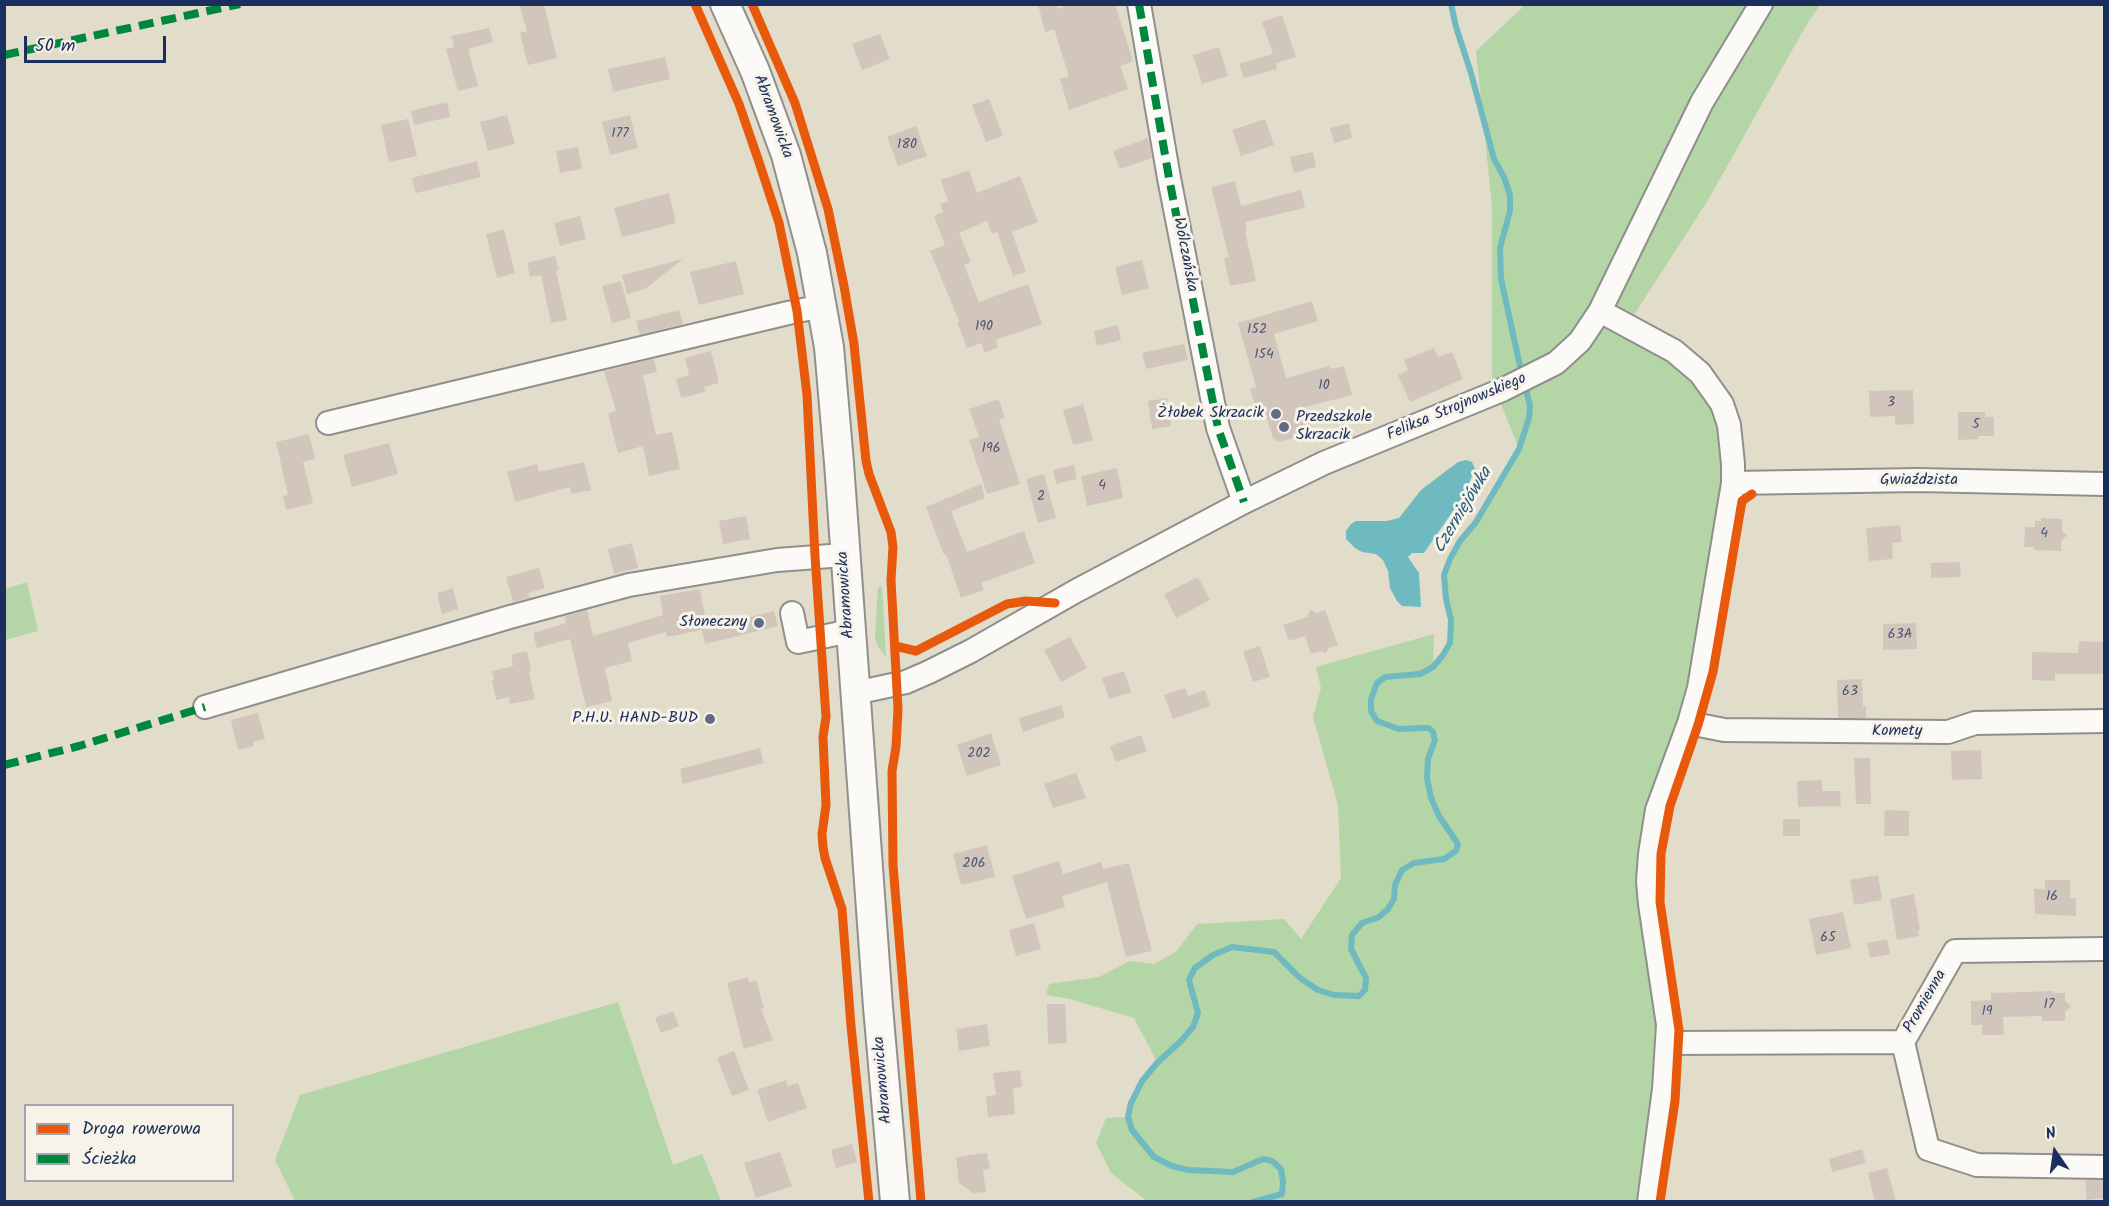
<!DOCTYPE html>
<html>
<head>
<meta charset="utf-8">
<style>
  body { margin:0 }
  #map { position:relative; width:2109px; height:1206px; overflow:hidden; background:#e2dcca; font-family:Kalam,sans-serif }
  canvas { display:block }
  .frame { position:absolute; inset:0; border:6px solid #1b2f5e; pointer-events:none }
  .legend { position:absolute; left:24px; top:1104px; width:210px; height:78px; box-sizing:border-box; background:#f7f3e8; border:2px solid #9fa5b1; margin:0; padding:8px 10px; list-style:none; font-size:18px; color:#1b2f5e }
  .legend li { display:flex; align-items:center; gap:12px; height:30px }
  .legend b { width:30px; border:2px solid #9fa5b1 }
  .north { position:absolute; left:2025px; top:1122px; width:60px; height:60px; -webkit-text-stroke:4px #f7f3e8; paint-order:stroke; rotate:347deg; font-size:16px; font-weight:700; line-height:24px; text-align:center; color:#1b2f5e }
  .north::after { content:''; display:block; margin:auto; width:21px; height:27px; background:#1b2f5e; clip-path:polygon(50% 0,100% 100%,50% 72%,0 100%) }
  .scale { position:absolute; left:24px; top:36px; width:142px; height:27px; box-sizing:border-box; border:3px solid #1b2f5e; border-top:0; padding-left:8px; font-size:18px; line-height:21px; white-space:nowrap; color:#1b2f5e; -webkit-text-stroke:4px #f7f3e8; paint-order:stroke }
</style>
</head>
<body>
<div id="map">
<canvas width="2109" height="1206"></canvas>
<div class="frame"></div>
<ul class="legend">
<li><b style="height:8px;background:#e8590c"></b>Droga rowerowa</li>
<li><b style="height:8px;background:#00873e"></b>Ścieżka</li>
</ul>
<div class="north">N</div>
<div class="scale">50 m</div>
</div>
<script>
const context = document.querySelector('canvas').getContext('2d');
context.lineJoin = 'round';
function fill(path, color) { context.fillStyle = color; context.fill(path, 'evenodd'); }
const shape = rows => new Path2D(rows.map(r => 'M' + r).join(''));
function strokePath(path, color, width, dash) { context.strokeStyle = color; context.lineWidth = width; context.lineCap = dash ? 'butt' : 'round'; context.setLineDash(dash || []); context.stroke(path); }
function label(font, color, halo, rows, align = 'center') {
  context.font = font + ' Kalam,sans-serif'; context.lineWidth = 6; context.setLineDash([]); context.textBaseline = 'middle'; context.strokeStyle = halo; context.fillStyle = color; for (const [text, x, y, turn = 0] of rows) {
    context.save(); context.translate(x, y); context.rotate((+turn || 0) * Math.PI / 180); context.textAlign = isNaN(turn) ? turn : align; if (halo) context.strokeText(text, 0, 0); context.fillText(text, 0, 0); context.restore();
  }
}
fill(shape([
  [1525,5,1820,5,1808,22,1708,200,1621,335,1631,338,1657,354,1689,379,1702,395,1711,410,1719,431,1723,467,1721,494,1697,626,1690,684,1651,795,1644,825,1658,1051,1640,1201,1147,1201,1111,1173,1096,1143,1106,1118,1128,1117,1131,1103,1142,1081,1157,1062,1134,1018,1070,999,1046,995,1049,984,1099,977,1130,961,1154,964,1177,951,1197,924,1284,919,1301,939,1341,878,1338,805,1313,717,1321,688,1316,667,1434,634,1433,666,1443,655,1450,643,1451,620,1446,599,1444,575,1450,559,1460,541,1476,522,1519,449,1501,404,1556,377,1538,359,1492,380,1492,206,1476,51],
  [27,582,38,631,5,640,5,589],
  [882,586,886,657,878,647,875,637,878,588],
  [618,1002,673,1165,702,1154,721,1201,295,1201,275,1160,300,1095]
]), '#b4d5a5');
fill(shape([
  [1466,460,1472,462,1475,469,1464,495,1424,553,1412,553,1408,557,1419,573,1421,607,1402,606,1397,601,1390,588,1388,571,1383,560,1376,554,1362,552,1355,548,1346,539,1346,531,1351,524,1356,521,1387,521,1399,518,1421,490,1458,462]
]), '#6ebac0');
strokePath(shape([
  [1451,4,1456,27,1471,73,1494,159,1504,177,1510,195,1510,211,1500,248,1501,279,1522,375],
  [1253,1202,1282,1194,1283,1182,1281,1169,1272,1161,1263,1159,1233,1172,1188,1170,1172,1166,1154,1157,1132,1130,1128,1117,1131,1103,1142,1081,1157,1063,1181,1041,1193,1027,1198,1013,1189,980,1195,968,1213,955,1232,947,1274,952,1300,978,1318,990,1334,995,1359,996,1365,990,1366,978,1351,949,1352,935,1362,923,1379,917,1388,909,1394,899,1395,885,1402,870,1414,863,1444,859,1456,851,1458,844,1439,816,1431,798,1427,778,1428,759,1435,740,1433,732,1429,728,1422,728,1399,729,1377,721,1371,711,1371,699,1377,683,1385,677,1420,674,1433,667,1443,655,1450,643,1451,620,1446,599,1444,575,1450,559,1460,541,1476,522,1519,449,1529,418,1530,406,1525,385]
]), '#6ebac0', 6);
fill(shape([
  [519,4,544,4,557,58,528,65,520,33,527,31],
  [1038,4,1056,4,1057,9,1073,4,1115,4,1133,61,1120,66,1128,89,1069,110,1060,79,1069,76,1054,29,1045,32],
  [1282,15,1296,57,1276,63,1277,69,1244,78,1239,64,1273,54,1262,22],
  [489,28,493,42,468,49,478,86,458,91,446,49,454,47,451,36],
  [880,34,890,59,862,70,852,44],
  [1219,47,1228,76,1202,84,1193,55],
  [665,57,670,79,613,92,608,69],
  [989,99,1003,136,986,142,972,105],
  [447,102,450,117,414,125,411,111],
  [507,115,515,144,488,151,480,122],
  [630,115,638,148,610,155,602,122],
  [408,119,417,156,389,162,381,125],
  [1265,119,1274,145,1241,156,1232,130],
  [1349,123,1352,138,1334,143,1330,128],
  [916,126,927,156,898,166,887,137],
  [1148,138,1152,158,1120,169,1113,151],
  [578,147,582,169,560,173,556,151],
  [1313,152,1316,167,1294,173,1290,157],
  [477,161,481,177,416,193,412,178],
  [969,170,977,193,1020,176,1038,222,1012,232,1026,272,1013,276,997,232,992,234,987,221,959,233,971,262,964,265,979,302,1028,284,1042,324,996,340,998,347,985,353,981,343,967,348,957,322,959,321,930,251,945,245,934,216,943,212,940,204,948,201,941,180],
  [1235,181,1241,206,1301,190,1305,208,1245,222,1247,231,1245,231,1256,281,1230,286,1224,258,1229,257,1211,187],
  [669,193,676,223,622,237,614,208],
  [580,216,586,239,560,246,554,223],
  [504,229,515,273,497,278,486,234],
  [555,256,559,270,556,271,567,320,551,323,541,275,530,277,527,263],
  [683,259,645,289,627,294,622,275],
  [1142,260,1149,288,1122,295,1115,267],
  [736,261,744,294,699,305,690,272],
  [621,281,631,318,612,323,602,286],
  [1312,301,1318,321,1274,334,1286,378,1329,366,1330,369,1344,366,1352,395,1305,407,1313,432,1279,442,1273,438,1266,416,1259,418,1250,389,1256,387,1238,323],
  [679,310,683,324,640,335,636,321],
  [1118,325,1121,340,1097,346,1094,331],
  [1184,344,1188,360,1146,369,1142,353],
  [1434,348,1438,357,1452,352,1463,379,1410,402,1398,375,1408,370,1404,360],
  [711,351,719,383,704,387,705,392,681,398,676,379,689,375,685,358],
  [654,359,657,372,643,375,656,435,672,432,680,469,649,476,643,446,618,453,608,413,616,411,604,371],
  [1913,390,1914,424,1895,425,1895,416,1870,417,1869,391],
  [1167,398,1171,426,1152,429,1148,401],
  [999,399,1005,418,999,419,1020,484,987,494,969,440,979,437,969,409],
  [1083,404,1093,440,1073,445,1063,410],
  [1958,412,1985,412,1985,417,1994,417,1994,436,1978,436,1978,439,1958,440],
  [309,434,315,459,303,462,313,503,286,510,283,496,288,495,276,442],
  [389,443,398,474,352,487,343,455],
  [584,462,591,490,571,494,570,487,515,502,507,472,537,464,539,472],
  [1074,465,1077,479,1056,484,1053,470],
  [1117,468,1123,498,1087,506,1081,476],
  [1044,474,1056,518,1038,523,1026,479],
  [981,484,985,498,951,511,967,552,1024,531,1035,563,981,583,984,590,961,598,946,554,944,555,926,507],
  [746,516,750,539,723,544,719,521],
  [2041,518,2062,519,2062,531,2067,535,2061,541,2061,551,2034,550,2034,547,2024,547,2025,527,2035,527,2035,521,2041,521],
  [1900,525,1902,542,1892,543,1893,559,1869,561,1866,528],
  [632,543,638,568,614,574,608,549],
  [1960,562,1961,577,1931,578,1931,563],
  [539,568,545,588,528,593,530,598,513,602,506,577],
  [1198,577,1210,600,1176,618,1164,594],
  [453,588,458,609,442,614,437,593],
  [700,589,707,628,774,611,778,626,705,644,702,630,667,637,666,632,628,643,632,661,605,668,612,701,586,707,570,639,537,648,533,633,566,623,565,616,587,610,593,636,663,615,660,596],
  [1310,610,1317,613,1325,610,1338,645,1328,648,1326,653,1321,651,1311,654,1305,636,1289,641,1283,625,1307,617],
  [1916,623,1917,649,1883,650,1883,624],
  [1070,637,1087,668,1061,682,1044,650],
  [2079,641,2104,642,2104,674,2055,674,2055,681,2032,680,2032,652,2078,653],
  [1260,646,1270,677,1253,682,1243,651],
  [527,651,531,671,529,672,535,699,510,704,509,697,496,700,492,680,494,680,492,671,513,666,511,655],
  [1124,671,1131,692,1109,699,1102,678],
  [1862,679,1863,706,1866,706,1866,718,1838,718,1837,680],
  [1185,688,1188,696,1205,690,1210,706,1173,719,1164,695],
  [1061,705,1065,717,1023,732,1019,718],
  [258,713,265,739,253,742,254,746,238,750,231,720],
  [991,733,1001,765,967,776,957,745],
  [1141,735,1147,751,1116,762,1110,746],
  [760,748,764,763,683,784,680,769],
  [1981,750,1982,779,1952,780,1951,751],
  [1854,758,1870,758,1871,804,1856,804],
  [1076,773,1086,798,1053,808,1044,784],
  [1822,780,1822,791,1840,791,1841,806,1798,807,1797,781],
  [1885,810,1909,811,1909,836,1884,836],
  [1783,819,1800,819,1800,836,1783,836],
  [987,845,995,877,961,885,953,854],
  [1059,861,1063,874,1101,862,1103,869,1129,863,1152,951,1126,957,1107,882,1062,896,1065,907,1026,919,1012,876],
  [1878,875,1882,900,1854,905,1850,880],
  [2045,880,2070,880,2070,898,2076,898,2076,916,2035,914,2034,889,2045,889],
  [1914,894,1920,930,1918,930,1919,936,1897,940,1890,899],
  [1843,912,1851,948,1816,955,1809,919],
  [1034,923,1041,949,1016,956,1009,930],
  [1887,939,1890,954,1870,958,1867,943],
  [748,977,749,982,756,980,764,1008,761,1009,773,1040,744,1049,727,983],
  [2053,991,2053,993,2065,993,2065,1001,2071,1006,2065,1012,2065,1021,2042,1021,2042,1016,2003,1017,2004,1035,1982,1035,1982,1025,1971,1025,1971,1001,1991,1000,1991,993],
  [1047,1004,1065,1004,1067,1043,1048,1044],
  [673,1011,679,1026,661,1033,655,1018],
  [987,1024,990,1046,959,1051,956,1029],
  [734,1051,749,1090,732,1096,717,1058],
  [1020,1070,1022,1087,1013,1088,1015,1114,988,1117,986,1096,996,1095,993,1073],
  [786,1080,788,1086,798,1083,807,1108,768,1122,757,1090],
  [852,1144,857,1162,836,1168,831,1150],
  [1862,1149,1866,1163,1832,1172,1829,1159],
  [780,1152,792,1186,756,1198,744,1163],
  [987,1153,990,1169,983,1170,986,1192,973,1193,959,1183,956,1157],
  [1887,1168,1896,1202,1875,1202,1868,1173],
  [2085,1180,2103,1180,2104,1198,2087,1200]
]), '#d2c6bc');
const minor = shape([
  [1139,4,1169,178,1218,428,1244,502],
  [1600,311,1674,351,1700,373,1722,404,1729,425,1733,464,1733,483,1699,688,1689,723,1657,810,1650,854,1648,881,1650,904,1668,1025,1664,1089,1649,1202],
  [328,423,788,313,822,306],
  [1733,483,1918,480,2104,484],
  [792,613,798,642,850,631],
  [855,693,906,682,929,672,971,651,1076,591,1244,502,1324,463,1502,390,1556,363,1580,341,1600,311,1702,102,1761,4],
  [205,707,510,617,629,585,777,560,844,555],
  [1689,723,1724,730,1948,732,1975,723,2104,721],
  [1903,1042,1928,1149,1977,1165,2104,1167],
  [1668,1043,1903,1042,1955,951,2104,949]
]);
const major = shape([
  [725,4,755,71,786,155,812,253,829,347,839,463,878,1007,895,1202]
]);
strokePath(minor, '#8f8f8e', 26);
strokePath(major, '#8f8f8e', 32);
strokePath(minor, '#fbfaf7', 22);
strokePath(major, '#fbfaf7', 28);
strokePath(shape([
  [1139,4,1169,178,1218,428,1244,502],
  [4,55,240,4],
  [4,765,79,746,205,707]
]), '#00873e', 8, [15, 8]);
strokePath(shape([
  [695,4,739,104,759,162,779,223,797,311,807,395,815,556,826,717,823,737,826,805,822,834,823,847,825,858,842,909,851,1026,869,1202],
  [752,4,795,103,828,209,844,286,854,344,866,461,869,474,891,532,893,547,891,580,898,709,896,747,892,771,893,865,921,1202],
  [895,646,916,651,1007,604,1026,601,1055,603],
  [1660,1202,1675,1101,1679,1030,1660,902,1661,854,1670,806,1698,725,1713,672,1742,501,1752,494]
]), '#e8590c', 9);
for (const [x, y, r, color] of [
  [1276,414,6,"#616c84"],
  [1284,427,6,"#616c84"],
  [759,623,6,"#616c84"],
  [710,719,6,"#616c84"]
]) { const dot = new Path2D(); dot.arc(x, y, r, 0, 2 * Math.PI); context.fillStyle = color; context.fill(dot); strokePath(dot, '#f7f3e8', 2); }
label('14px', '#4b5676', null, [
  ["177",620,135],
  ["180",907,146],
  ["190",984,328],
  ["152",1257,331],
  ["154",1264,356],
  ["10",1324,387],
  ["3",1891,404],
  ["5",1976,426],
  ["196",991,450],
  ["4",1102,487],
  ["2",1041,498],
  ["4",2044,535],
  ["63A",1900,636],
  ["63",1850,693],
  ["202",979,755],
  ["206",974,865],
  ["16",2052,898],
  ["65",1828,939],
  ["17",2049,1006],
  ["19",1987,1013]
]);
label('16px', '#1b2f5e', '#f7f3e8', [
  ["Abramowicka",772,117,70],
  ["Wólczańska",1184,255,79],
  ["Feliksa Strojnowskiego",1457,408,-23],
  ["Gwiaździsta",1919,481],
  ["Abramowicka",847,595,-94],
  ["Komety",1897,732],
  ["Promienna",1926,1002,-60],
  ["Abramowicka",884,1080,-95]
]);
label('16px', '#1b2f5e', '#f7f3e8', [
  ["Żłobek Skrzacik",1264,414],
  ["Przedszkole",1296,418,"left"],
  ["Skrzacik",1296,436,"left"],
  ["Słoneczny",747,623],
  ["P.H.U. HAND-BUD",698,719]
], 'right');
label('italic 18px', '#275a7f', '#f7f3e8', [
  ["Czerniejówka",1464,511,-59]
]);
</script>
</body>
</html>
